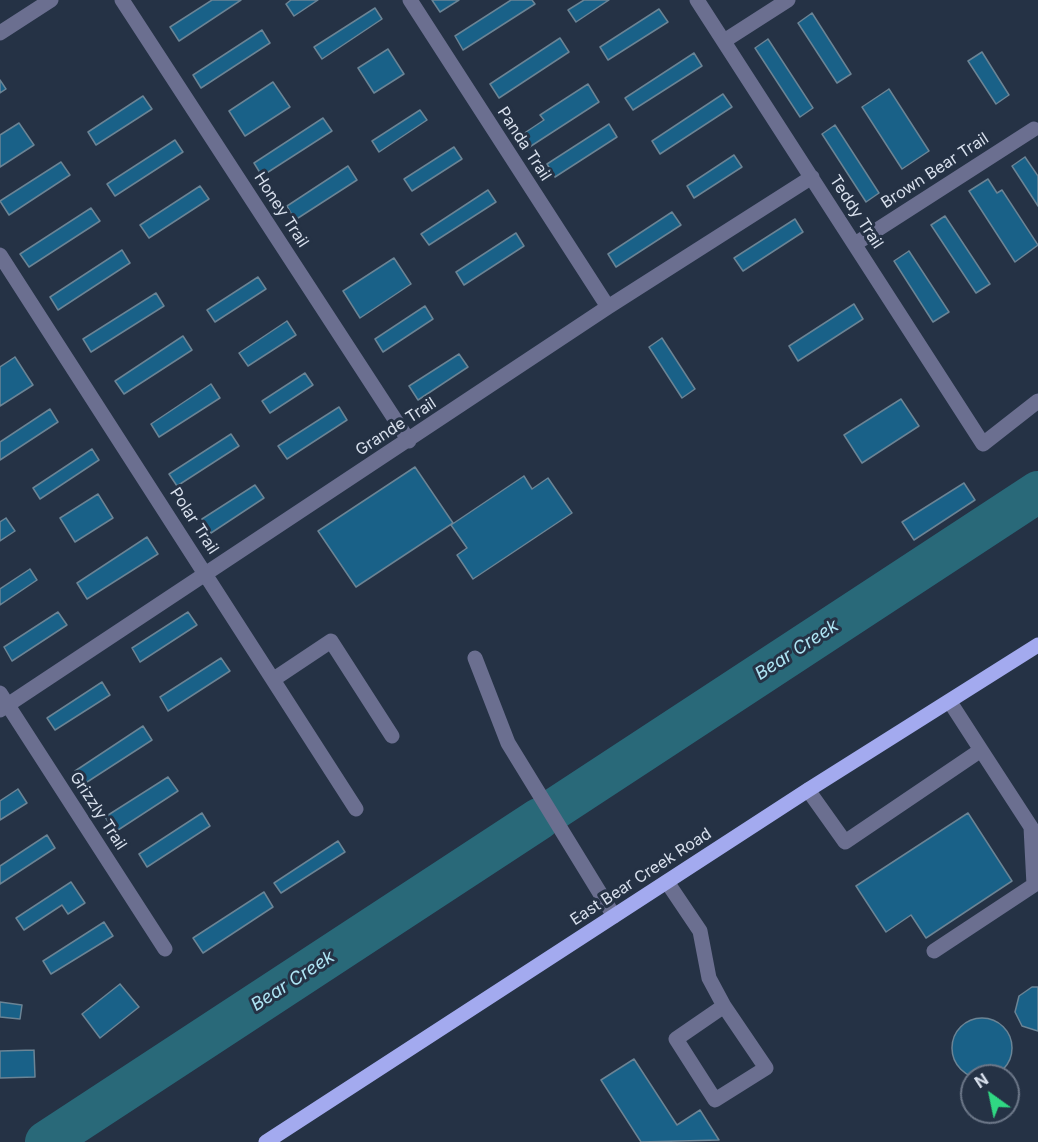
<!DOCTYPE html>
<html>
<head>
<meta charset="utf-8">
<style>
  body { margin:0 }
  #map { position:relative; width:1038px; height:1142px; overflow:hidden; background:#253245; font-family:Inter,sans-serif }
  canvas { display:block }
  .north { position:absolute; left:960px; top:1064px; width:60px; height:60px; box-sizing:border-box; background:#253245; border:2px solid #6c7788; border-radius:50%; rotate:327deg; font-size:16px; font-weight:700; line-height:24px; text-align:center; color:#d7dfec }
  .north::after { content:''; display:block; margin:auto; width:21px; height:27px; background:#30d883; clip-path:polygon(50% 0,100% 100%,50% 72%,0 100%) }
</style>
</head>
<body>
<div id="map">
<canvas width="1038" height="1142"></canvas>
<div class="north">N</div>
</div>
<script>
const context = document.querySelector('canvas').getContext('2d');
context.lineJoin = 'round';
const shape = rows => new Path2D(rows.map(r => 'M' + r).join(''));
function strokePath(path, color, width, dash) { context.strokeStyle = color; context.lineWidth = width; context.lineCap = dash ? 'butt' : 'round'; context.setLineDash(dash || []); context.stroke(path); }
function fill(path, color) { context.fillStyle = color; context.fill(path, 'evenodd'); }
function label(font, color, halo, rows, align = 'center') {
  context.font = font + ' Inter,sans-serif'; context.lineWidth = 6; context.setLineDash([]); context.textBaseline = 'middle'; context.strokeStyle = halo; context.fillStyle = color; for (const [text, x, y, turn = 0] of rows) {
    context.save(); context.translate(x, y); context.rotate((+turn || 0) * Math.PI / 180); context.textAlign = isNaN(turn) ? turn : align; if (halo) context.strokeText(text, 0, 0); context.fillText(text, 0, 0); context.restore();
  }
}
strokePath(shape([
  [556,808,1038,492],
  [46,1142,539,819]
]), '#296979', 42);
const building = shape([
  [212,0,241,0,179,41,170,27,212,0],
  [291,0,318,0,294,16,286,4,291,0],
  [432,0,459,0,440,12,432,0],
  [511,0,532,0,535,4,463,50,455,36,511,0],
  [584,0,609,0,576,22,568,10,584,0],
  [375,8,382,19,322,59,314,47,375,8],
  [659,9,668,22,608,60,600,47,659,9],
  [812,13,851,74,837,83,798,23,812,13],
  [262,30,270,43,201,88,193,75,262,30],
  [560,38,569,52,499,98,490,84,560,38],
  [768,39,813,108,800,117,755,48,768,39],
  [388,49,404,74,374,93,358,68,388,49],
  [982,52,1009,95,996,104,968,61,982,52],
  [694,53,702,66,633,110,625,98,694,53],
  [0,80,6,89,0,93,0,80],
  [273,82,290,107,245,136,229,111,273,82],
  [588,84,599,102,528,148,520,136,544,120,540,115,588,84],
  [889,89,929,151,902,169,862,107,889,89],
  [723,94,732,107,660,154,652,141,723,94],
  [143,96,152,109,96,145,88,132,143,96],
  [420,110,427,120,379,152,372,141,420,110],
  [323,118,332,131,262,176,254,163,323,118],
  [19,123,34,145,0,167,0,135,19,123],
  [609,124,617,137,555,177,547,164,609,124],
  [835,125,879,193,866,202,822,134,835,125],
  [175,140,183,152,115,196,107,184,175,140],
  [454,147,462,159,412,191,404,179,454,147],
  [734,155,742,167,694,198,687,186,734,155],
  [1025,157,1038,176,1038,206,1012,166,1025,157],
  [61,162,70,175,9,215,0,201,61,162],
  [348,166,357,180,295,220,287,206,348,166],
  [988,179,997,193,1002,190,1038,245,1015,262,969,191,988,179],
  [200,186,209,199,149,238,140,225,200,186],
  [488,190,496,202,429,245,421,234,488,190],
  [91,208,100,221,29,267,20,254,91,208],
  [672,212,681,225,616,267,608,254,672,212],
  [945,216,990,284,976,293,931,225,945,216],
  [795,219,803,232,743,271,734,258,795,219],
  [516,233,524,246,464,285,456,272,516,233],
  [122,250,130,263,58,310,50,297,122,250],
  [909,251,949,312,933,322,894,261,909,251],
  [394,258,411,284,360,318,343,291,394,258],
  [258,277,266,289,215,322,207,310,258,277],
  [156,293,164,306,91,352,83,339,156,293],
  [854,304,863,319,798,361,789,346,854,304],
  [425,306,433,319,383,352,375,339,425,306],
  [287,321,296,335,248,366,239,353,287,321],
  [183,336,192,350,124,394,115,381,183,336],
  [662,338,695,389,682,398,649,347,662,338],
  [459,354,468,367,418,400,409,386,459,354],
  [15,357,33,385,0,406,0,367,15,357],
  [305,373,313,385,270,413,262,401,305,373],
  [211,384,220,398,159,437,151,424,211,384],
  [901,399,919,426,862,463,844,435,901,399],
  [339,407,347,420,287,459,278,446,339,407],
  [50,409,58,422,0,460,0,442,50,409],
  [231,434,239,446,177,486,169,474,231,434],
  [92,449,99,460,40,499,33,488,92,449],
  [415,467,453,523,356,587,318,531,415,467],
  [524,476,532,489,548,478,572,513,473,579,457,555,467,548,451,525,524,476],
  [964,483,975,500,914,540,902,522,964,483],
  [255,485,264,498,211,533,202,519,255,485],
  [98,494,113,518,75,542,60,518,98,494],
  [6,518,15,531,0,541,0,522,6,518],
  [147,537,158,554,87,599,77,583,147,537],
  [30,569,37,580,0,605,0,589,30,569],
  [58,612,67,625,12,661,4,647,58,612],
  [188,612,197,625,140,662,132,648,188,612],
  [221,658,230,671,168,711,160,697,221,658],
  [102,682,110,695,55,730,47,718,102,682],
  [143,726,152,740,84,784,75,771,143,726],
  [168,777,178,791,115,832,105,817,168,777],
  [18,789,27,803,0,820,0,801,18,789],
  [202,813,210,826,147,867,139,854,202,813],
  [968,813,1012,881,926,938,911,915,886,932,856,886,968,813],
  [47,835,55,848,0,884,0,866,47,835],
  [338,841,345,852,281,893,274,883,338,841],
  [71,882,85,903,68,914,62,905,24,930,16,918,71,882],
  [264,892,273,907,203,953,193,938,264,892],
  [104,922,113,936,51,974,43,961,104,922],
  [120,984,139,1007,100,1038,82,1014,120,984],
  [1032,987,1038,987,1038,1031,1022,1026,1015,1012,1019,996,1032,987],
  [0,1002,22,1005,20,1019,0,1017,0,1002],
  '952 1048a30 30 0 1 1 60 0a30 30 0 1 1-60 0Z',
  [34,1050,35,1077,0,1078,0,1051,34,1050],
  [634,1059,677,1125,700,1110,719,1140,641,1142,601,1080,634,1059]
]);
fill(building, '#196188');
strokePath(building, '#6b8495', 1.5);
strokePath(shape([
  [122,0,409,441],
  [410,0,608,307],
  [697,0,983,444,1038,401],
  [0,33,51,0],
  [724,41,788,0],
  [855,244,1034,129],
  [0,255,356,809],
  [475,658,508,743,614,916],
  [274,679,331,641,392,736],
  [0,693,165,949],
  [950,702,981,750],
  [0,710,608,307,812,177],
  [808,790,845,842,981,750,1031,827,1034,885,934,951],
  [667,882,700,931,709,978,724,1006],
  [724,1006,766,1068,715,1100,676,1039,724,1006]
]), '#6b6f90', 15);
strokePath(shape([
  [266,1142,808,790,1038,645]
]), '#a3aaef', 15);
label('16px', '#d7dfec', '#253245', [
  ["Panda Trail",524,144,57],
  ["Brown Bear Trail",935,171,-33],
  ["Honey Trail",281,210,57],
  ["Teddy Trail",856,212,57],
  ["Grande Trail",396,427,-33],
  ["Polar Trail",194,521,57],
  ["Grizzly Trail",98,811,57],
  ["East Bear Creek Road",641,877,-33]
]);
label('italic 18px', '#aee4f3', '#253245', [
  ["Bear Creek",797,650,-33],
  ["Bear Creek",293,981,-33]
]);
</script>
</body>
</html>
